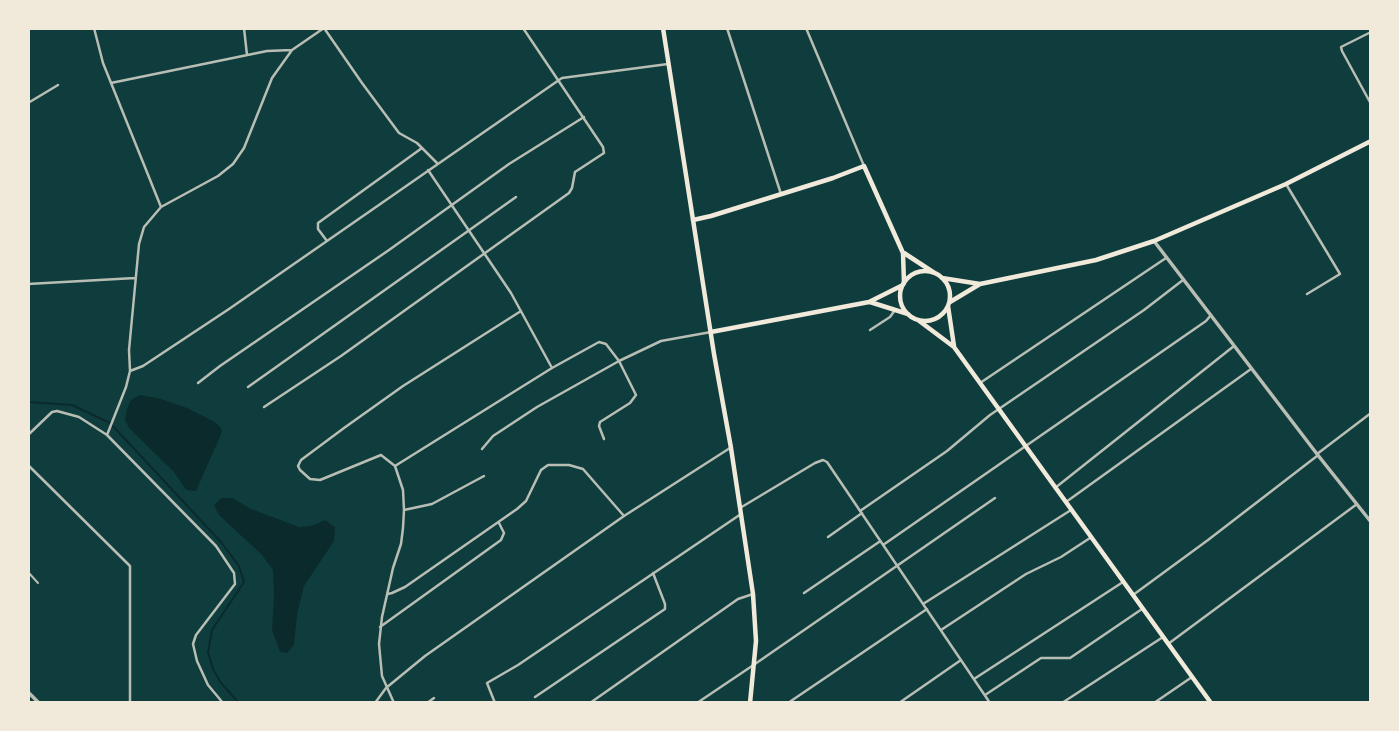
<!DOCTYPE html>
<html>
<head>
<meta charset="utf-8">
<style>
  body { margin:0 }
  #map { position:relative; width:1399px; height:731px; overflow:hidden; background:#0f3d3e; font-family:"Fira Sans Condensed",sans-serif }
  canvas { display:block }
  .frame { position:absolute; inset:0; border:30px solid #f1e9da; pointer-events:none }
</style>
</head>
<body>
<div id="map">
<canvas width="1399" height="731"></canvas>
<div class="frame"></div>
</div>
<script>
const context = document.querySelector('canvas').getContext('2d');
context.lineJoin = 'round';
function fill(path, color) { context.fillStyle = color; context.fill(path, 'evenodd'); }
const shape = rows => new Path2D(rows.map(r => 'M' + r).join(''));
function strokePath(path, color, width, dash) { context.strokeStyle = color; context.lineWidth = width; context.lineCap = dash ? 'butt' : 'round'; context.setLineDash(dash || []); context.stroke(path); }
fill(shape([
  [140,395,161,399,187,408,215,422,221,428,222,432,196,491,186,490,174,472,129,428,125,420,127,409,131,400],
  [221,498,232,498,251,509,299,527,311,526,325,520,335,527,334,541,304,586,297,614,294,645,287,653,280,652,272,630,274,597,273,570,261,554,219,515,214,505]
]), '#0a2a2b');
strokePath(shape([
  [28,402,72,405,110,423,221,542,239,566,244,582,212,630,208,652,213,669,221,683,239,703]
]), '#0a2a2b', 2);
strokePath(shape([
  [28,572,38,583]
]), '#b8beb3', 2);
strokePath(shape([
  [94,28,103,63,161,207],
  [244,28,247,55],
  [324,28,362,83,399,133,417,143,437,163],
  [727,28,781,194],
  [806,28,864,166],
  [1371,32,1341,47,1342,51,1371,104],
  [111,83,267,51,292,50],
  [28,103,58,85],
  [428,170,511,293,552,368],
  [1286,184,1340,274,1307,294],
  [327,241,318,229,318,223,422,148],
  [28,284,135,278],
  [521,311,403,386,344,428,301,460,298,466,300,470,310,479,320,480,381,455,395,466,552,368,599,342,606,344,619,361,661,341,711,332],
  [870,330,890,317,895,310],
  [130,371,143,366,229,309,559,80,562,78,668,64],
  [198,383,220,366,389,250,509,164,584,117],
  [980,383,1166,258],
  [248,387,516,197],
  [264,407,341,356,569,193,572,188,575,172,604,153,603,147,523,28],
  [28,435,52,412,57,411,79,417,107,435,216,546,234,573,235,584,196,635,193,644,197,661,208,685,223,703],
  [107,435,126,387,130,371,129,350,139,244,144,227,161,207,218,176,233,164,244,148,272,78,292,50,324,28],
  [482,449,493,436,537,407,619,361,636,395,630,403,600,422,599,426,604,439],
  [1317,454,1371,413],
  [28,465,130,566,130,703],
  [1055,488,1234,346],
  [1066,502,1251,369],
  [740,508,815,463,823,460,827,462,990,703],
  [404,510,432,504,484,476],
  [860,511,947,451,990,415,1144,310,1183,280],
  [828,537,862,513],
  [883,545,1206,321,1211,315],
  [804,593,879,542],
  [388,594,392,593,405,587,517,509,526,501,541,470,548,465,569,465,583,469,624,516],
  [1133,595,1208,540,1317,456],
  [923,604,1071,510],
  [380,627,501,540,504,533,499,523],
  [941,630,1026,574,1061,557,1090,538],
  [1168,644,1357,504],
  [974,679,1123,582],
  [985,695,1041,658,1070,658,1142,609],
  [535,697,665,609,665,604,653,573],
  [375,703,386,688,425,656,624,516,730,448],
  [394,703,382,676,379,644,382,617,393,568,401,544,403,528,404,510,403,490,395,466],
  [427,703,434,698],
  [495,703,487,683,518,665,741,514],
  [590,703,738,599,753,594],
  [697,703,755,664,995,498],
  [788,703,927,609],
  [899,703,961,660],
  [1062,703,1163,637],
  [1154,703,1192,677]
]), '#b8beb3', 2.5);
strokePath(shape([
  [1154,241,1317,454,1371,522],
  [28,692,39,703]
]), '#b8beb3', 3.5);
strokePath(shape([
  [693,220,711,216,833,178,864,166,903,253,904,283],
  [904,253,933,272]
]), '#f1e9da', 4.5);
strokePath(shape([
  [663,28,714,354,731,448,753,594,756,641,750,703],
  '900 296a25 25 0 1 1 50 0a25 25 0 1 1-50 0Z',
  [942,278,980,284,1096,260,1154,241,1286,184,1371,141],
  [870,302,908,314],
  [950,302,980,284],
  [948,306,954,346],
  [918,320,954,347,1211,703],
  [711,332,869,302,903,285]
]), '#f1e9da', 4.5);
</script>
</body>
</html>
